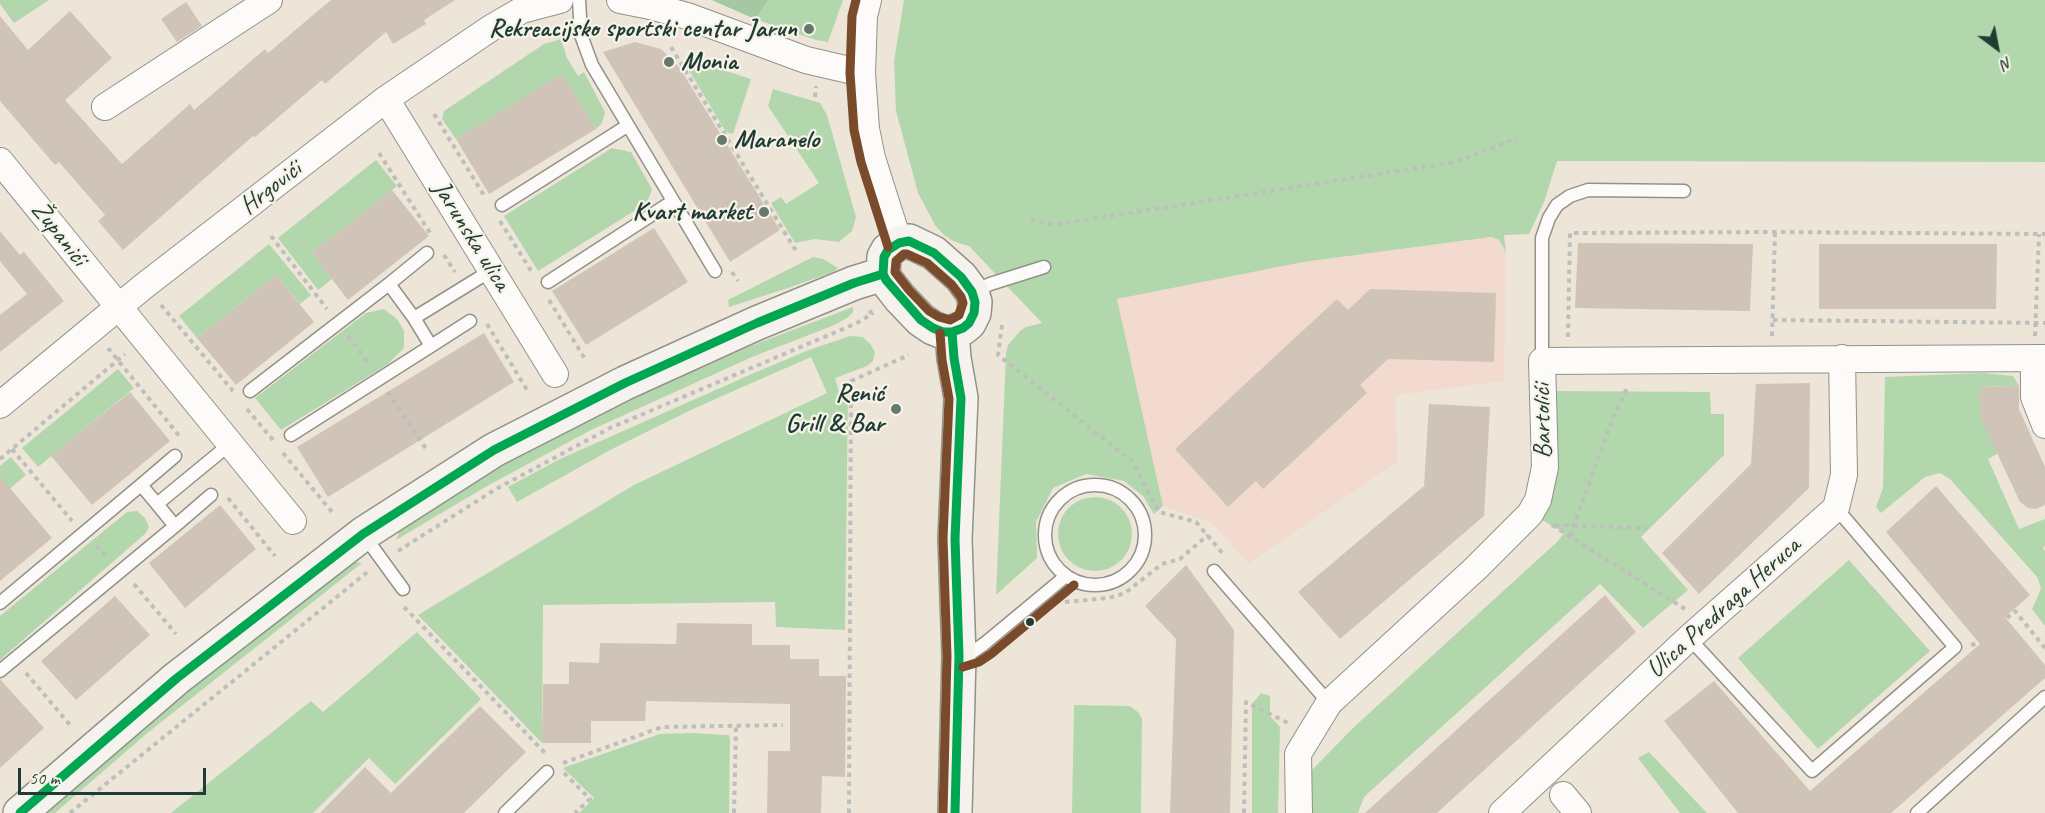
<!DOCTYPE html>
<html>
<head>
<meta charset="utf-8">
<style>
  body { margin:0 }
  #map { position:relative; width:2045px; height:813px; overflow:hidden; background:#ede5d8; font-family:Caveat,sans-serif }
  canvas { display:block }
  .north { position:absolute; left:1967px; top:18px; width:60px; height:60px; -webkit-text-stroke:4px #f7f3e8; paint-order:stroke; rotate:148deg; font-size:16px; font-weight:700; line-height:24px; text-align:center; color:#1f3d34 }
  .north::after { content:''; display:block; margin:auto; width:21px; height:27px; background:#1f3d34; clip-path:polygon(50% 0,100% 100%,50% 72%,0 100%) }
  .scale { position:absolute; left:18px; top:768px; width:188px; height:27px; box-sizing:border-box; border:3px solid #1f3d34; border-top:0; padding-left:8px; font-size:18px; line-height:21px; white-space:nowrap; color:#1f3d34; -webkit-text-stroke:4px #f7f3e8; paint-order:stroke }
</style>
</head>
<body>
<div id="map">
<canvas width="2045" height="813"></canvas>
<div class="north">N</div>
<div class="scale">50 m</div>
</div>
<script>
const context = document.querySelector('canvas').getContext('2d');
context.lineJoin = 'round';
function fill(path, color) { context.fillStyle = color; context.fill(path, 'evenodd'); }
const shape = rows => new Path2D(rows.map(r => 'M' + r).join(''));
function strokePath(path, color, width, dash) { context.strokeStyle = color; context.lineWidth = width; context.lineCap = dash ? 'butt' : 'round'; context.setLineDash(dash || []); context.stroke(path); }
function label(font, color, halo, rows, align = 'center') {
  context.font = font + ' Caveat,sans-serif'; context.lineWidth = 4.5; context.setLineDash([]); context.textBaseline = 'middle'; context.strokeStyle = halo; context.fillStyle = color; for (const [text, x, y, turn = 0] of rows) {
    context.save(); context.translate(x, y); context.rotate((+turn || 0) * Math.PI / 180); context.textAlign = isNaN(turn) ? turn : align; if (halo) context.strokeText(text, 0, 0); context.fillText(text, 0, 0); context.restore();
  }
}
fill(shape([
  [1491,237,1499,240,1506,253,1504,381,1395,395,1398,462,1263,553,1249,564,1212,523,1163,506,1117,299,1303,262]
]), '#f2dacf');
fill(shape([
  [0,0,49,0,14,23,0,4],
  [712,0,843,0,828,42,816,40,755,19],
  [904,0,2045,0,2045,162,1557,161,1544,202,1529,234,1504,235,1506,253,1499,240,1491,237,1303,262,1117,299,1163,506,1154,514,1143,496,1124,481,1086,474,1053,488,1036,522,1037,558,996,595,1006,353,1008,345,1020,331,1026,327,1042,323,969,246,955,242,944,235,935,225,918,193,896,111,894,61],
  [561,39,567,58,578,76,584,72,605,112,602,123,596,129,562,75,456,139,442,119,444,111,544,44],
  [685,58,751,79,733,134,726,132,687,67],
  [773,89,820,103,827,115,856,217,852,231,839,242,815,239,795,243,771,203,781,197,786,204,819,183,768,106],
  [612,148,631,152,652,189,647,203,538,271,504,216],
  [376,160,397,186,312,253,332,279,318,290,278,238],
  [269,244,311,295,300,304,276,275,197,338,179,316],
  [813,257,823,259,838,268,833,272,788,288,729,307,728,300],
  [853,307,853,312,847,318,832,326,752,357,591,430,487,486,396,540,401,527,482,476,586,420,748,347],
  [384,309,397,319,404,331,404,348,388,364,281,430,255,398,366,313],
  [850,336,863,337,871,345,875,352,873,361,867,366,835,378,840,395,848,392,845,630,776,627,775,602,543,605,542,743,418,615,634,485,827,393,811,357,695,408,614,448,517,502,508,487,560,459,754,373,809,350],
  [118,369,134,388,38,467,22,448],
  [1983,373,2013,376,2019,386,1980,387,1997,454,1988,459,2019,529,2045,519,2045,546,2043,548,2045,551,2045,626,2032,609,2041,589,2038,578,1950,479,1940,473,1925,477,1881,513,1876,507,1883,488,1885,377],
  [1556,391,1710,392,1711,414,1724,414,1724,455,1641,537,1688,590,1643,628,1600,584,1364,797,1358,813,1311,813,1311,771,1354,727,1557,542,1564,533,1539,518,1554,486,1557,461],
  [11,457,26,475,0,497,0,466],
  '1058 534a37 37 0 1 1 74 0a37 37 0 1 1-74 0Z',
  [137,511,145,518,149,527,146,533,0,660,0,616,127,512],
  [1849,560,1930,651,1818,749,1738,658],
  [357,562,362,563,145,735,55,813,40,813,138,729,350,564],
  [417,632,481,699,395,784,369,758,313,813,171,813,311,701,323,712],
  [1261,693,1270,696,1270,716,1280,727,1278,813,1252,813,1252,704],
  [1074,705,1130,706,1139,713,1142,719,1141,813,1072,813],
  [693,733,729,735,730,741,729,813,579,813,594,798,563,768,660,734],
  [1649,752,1707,813,1680,813,1638,758]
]), '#b3d7ac');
fill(shape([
  [712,0,768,0,755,19]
]), '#a5c7a1');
fill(shape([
  [331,0,455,0,424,20,426,24,393,44,386,32,325,84,322,80,255,137,253,136,123,250,98,221,105,215,59,162,55,165,0,101,0,16,28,50,70,11,112,58,65,100,122,164,190,104,194,110,265,49,268,53],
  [186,2,202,26,177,42,161,19],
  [635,42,661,49,679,67,780,230,730,262,603,52],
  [562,74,596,129,489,194,456,139],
  [392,190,429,236,348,300,312,253],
  [654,228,688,282,586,345,552,291],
  [0,231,20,255,24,252,64,301,0,352,0,315,27,294,0,261],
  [1578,243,1753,244,1750,311,1575,308],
  [1819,244,1997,244,1996,309,1819,309],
  [276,275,314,322,236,385,197,338],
  [1370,289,1496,293,1494,362,1388,359,1360,385,1367,393,1263,489,1256,481,1228,507,1175,449,1337,299,1348,310],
  [484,333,514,382,328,497,297,447],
  [1810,383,1809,488,1699,594,1662,553,1751,464,1756,384],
  [2019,386,2019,409,2045,467,2045,505,2036,509,2028,508,2020,502,1981,419,1980,387],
  [130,392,170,441,92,505,51,456],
  [1429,404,1490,407,1484,516,1340,639,1298,592,1424,486],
  [0,476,52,538,0,581],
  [1936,486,2030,595,2005,617,2045,665,2045,678,1891,813,1738,813,1664,721,1714,681,1810,791,1980,644,1886,532],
  [220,505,256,549,185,608,149,563],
  [1186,565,1234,630,1230,813,1170,813,1176,639,1145,606],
  [1605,595,1636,632,1437,813,1365,813],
  [115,596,150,635,76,700,41,661],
  [677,623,752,624,752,645,790,645,790,659,819,659,819,676,846,676,845,777,822,776,821,813,767,813,768,751,790,751,790,704,646,701,645,721,591,721,591,743,542,743,543,684,569,684,569,662,599,663,600,643,676,644],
  [0,679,44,728,0,768],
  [480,706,526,752,464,813,320,813,365,767,391,793]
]), '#d0c4b9');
const lane = shape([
  [579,0,581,35,592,65,715,271],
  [502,205,627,126],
  [427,253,389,284,414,318,492,270],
  [548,282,673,201],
  [972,292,990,284,1044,267],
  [414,318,431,346,470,321],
  [1542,361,1542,238,1549,218,1557,205,1570,196,1588,190,1684,191],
  [250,391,389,284],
  [291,435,431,346],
  [175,456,141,485,157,504,230,444],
  '1045 535a50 50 0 1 1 100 0a50 50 0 1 1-100 0Z',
  [157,504,175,526,211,495],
  [363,534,403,589],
  [1214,571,1329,703],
  [0,603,141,485],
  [1689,638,1812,771,1955,647,1836,508],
  [960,656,974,651,984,644,1066,576],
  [0,671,175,526],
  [505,813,547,772],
  [1917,813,2045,697]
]);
const street = shape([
  [620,0,650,6,687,16,806,60,862,73],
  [868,0,864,16,862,73,866,129,872,158,899,243],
  [386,99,555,374],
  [105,107,269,0],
  [0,161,293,521],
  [2034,358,2034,397,2045,425],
  [0,405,144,286,386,99,491,28,522,10,560,0],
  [1563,795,1578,813],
  [1299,813,1298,754,1329,703,1476,568,1530,514,1538,500,1545,467,1542,361,2045,358],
  [1502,813,1689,638,1836,508,1844,475,1842,358]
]);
const secondary = shape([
  [909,241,934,253,961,277,972,292,975,302,974,313,969,323,963,328,952,332,943,332,933,328,921,320,900,298,886,280,883,274,884,257,888,250,899,243,909,241],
  [952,332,954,358,961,398,955,539,959,656,955,813],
  [20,813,177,678,363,534,494,450,625,383,757,323,854,283,883,274]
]);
strokePath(lane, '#91928a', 15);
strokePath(street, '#91928a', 28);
strokePath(secondary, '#91928a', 36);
strokePath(shape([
  [671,47,798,254],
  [815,97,816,86],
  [434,114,485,197],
  [379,153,432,236],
  [1031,219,1052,225,1456,162,1517,138],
  [500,221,533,274],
  [271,236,327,309],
  [444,255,455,272],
  [732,272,738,281],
  [549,300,585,359],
  [161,305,233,391],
  [1773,320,2045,323],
  [487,324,527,390],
  [1002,325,998,355,1132,461,1159,512,1196,522,1224,555],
  [348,336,369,364],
  [1772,336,1775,232],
  [2035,336,2039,234],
  [1568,337,1570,233,1775,232,2045,234],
  [108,348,181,438],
  [388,392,426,449],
  [247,409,273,440],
  [12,449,72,521],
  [283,453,332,512],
  [0,459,125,354],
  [228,498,275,556],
  [1552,525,1685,609],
  [1555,525,1647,528],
  [1570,536,1612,420,1628,386],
  [96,546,108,557],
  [398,551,496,489,610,428,857,323,872,314,868,308],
  [134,584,176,634],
  [1065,602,1109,598,1125,593,1162,564,1180,559,1208,535],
  [404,607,547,755],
  [2007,618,2015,611,2045,648],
  [1971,645,1978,643],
  [26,673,70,725],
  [563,763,662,727,783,725],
  [564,773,590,799,575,813],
  [70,813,370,570],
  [734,813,736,726],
  [849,813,851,381,909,355],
  [1244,813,1246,702,1290,724]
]), '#bdbfbc', 4, [4.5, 4.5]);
strokePath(lane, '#fcfbf9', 12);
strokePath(street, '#fcfbf9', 26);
strokePath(secondary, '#f6f3ee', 33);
strokePath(shape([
  [909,241,934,253,961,277,972,292,975,302,974,313,969,323,963,328,952,332,943,332,933,328,921,320,886,280,883,274,884,257,888,250,899,243,909,241],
  [952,332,954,358,961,398,955,539,959,656,955,813],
  [20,813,177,678,363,534,494,450,625,383,757,323,854,283,883,274]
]), '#00a651', 9);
strokePath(shape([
  [856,0,852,16,850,73,854,130,861,162,888,247],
  [904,254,907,254,927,263,952,285,961,297,963,303,959,315,950,320,939,317,929,311,909,290,895,272,896,261,904,254],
  [940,333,942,360,949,399,943,538,947,656,943,813],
  [963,667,979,662,991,654,1074,585]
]), '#7a4b2a', 9);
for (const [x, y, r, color] of [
  [809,29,6,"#67786d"],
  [669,62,6,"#67786d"],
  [722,140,6,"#67786d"],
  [764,212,6,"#67786d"],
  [896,409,6,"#67786d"],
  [1030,622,5,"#1f3d34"]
]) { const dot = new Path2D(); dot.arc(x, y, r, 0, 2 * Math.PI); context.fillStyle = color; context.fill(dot); strokePath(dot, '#f7f3e8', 2); }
label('bold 26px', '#1f3d34', '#f7f3e8', [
  ["Rekreacijsko sportski centar Jarun",797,29],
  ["Monia",681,62,"left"],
  ["Maranelo",734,140,"left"],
  ["Kvart market",752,212],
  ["Renić",884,394],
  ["Grill & Bar",884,424]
], 'right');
label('26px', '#1f3d34', '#f7f3e8', [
  ["Hrgovići",271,188,-38],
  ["Županići",59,234,52],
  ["Jarunska ulica",471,236,58],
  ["Bartolići",1543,421,-91],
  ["Ulica Predraga Heruca",1724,608,-42]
]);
</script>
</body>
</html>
